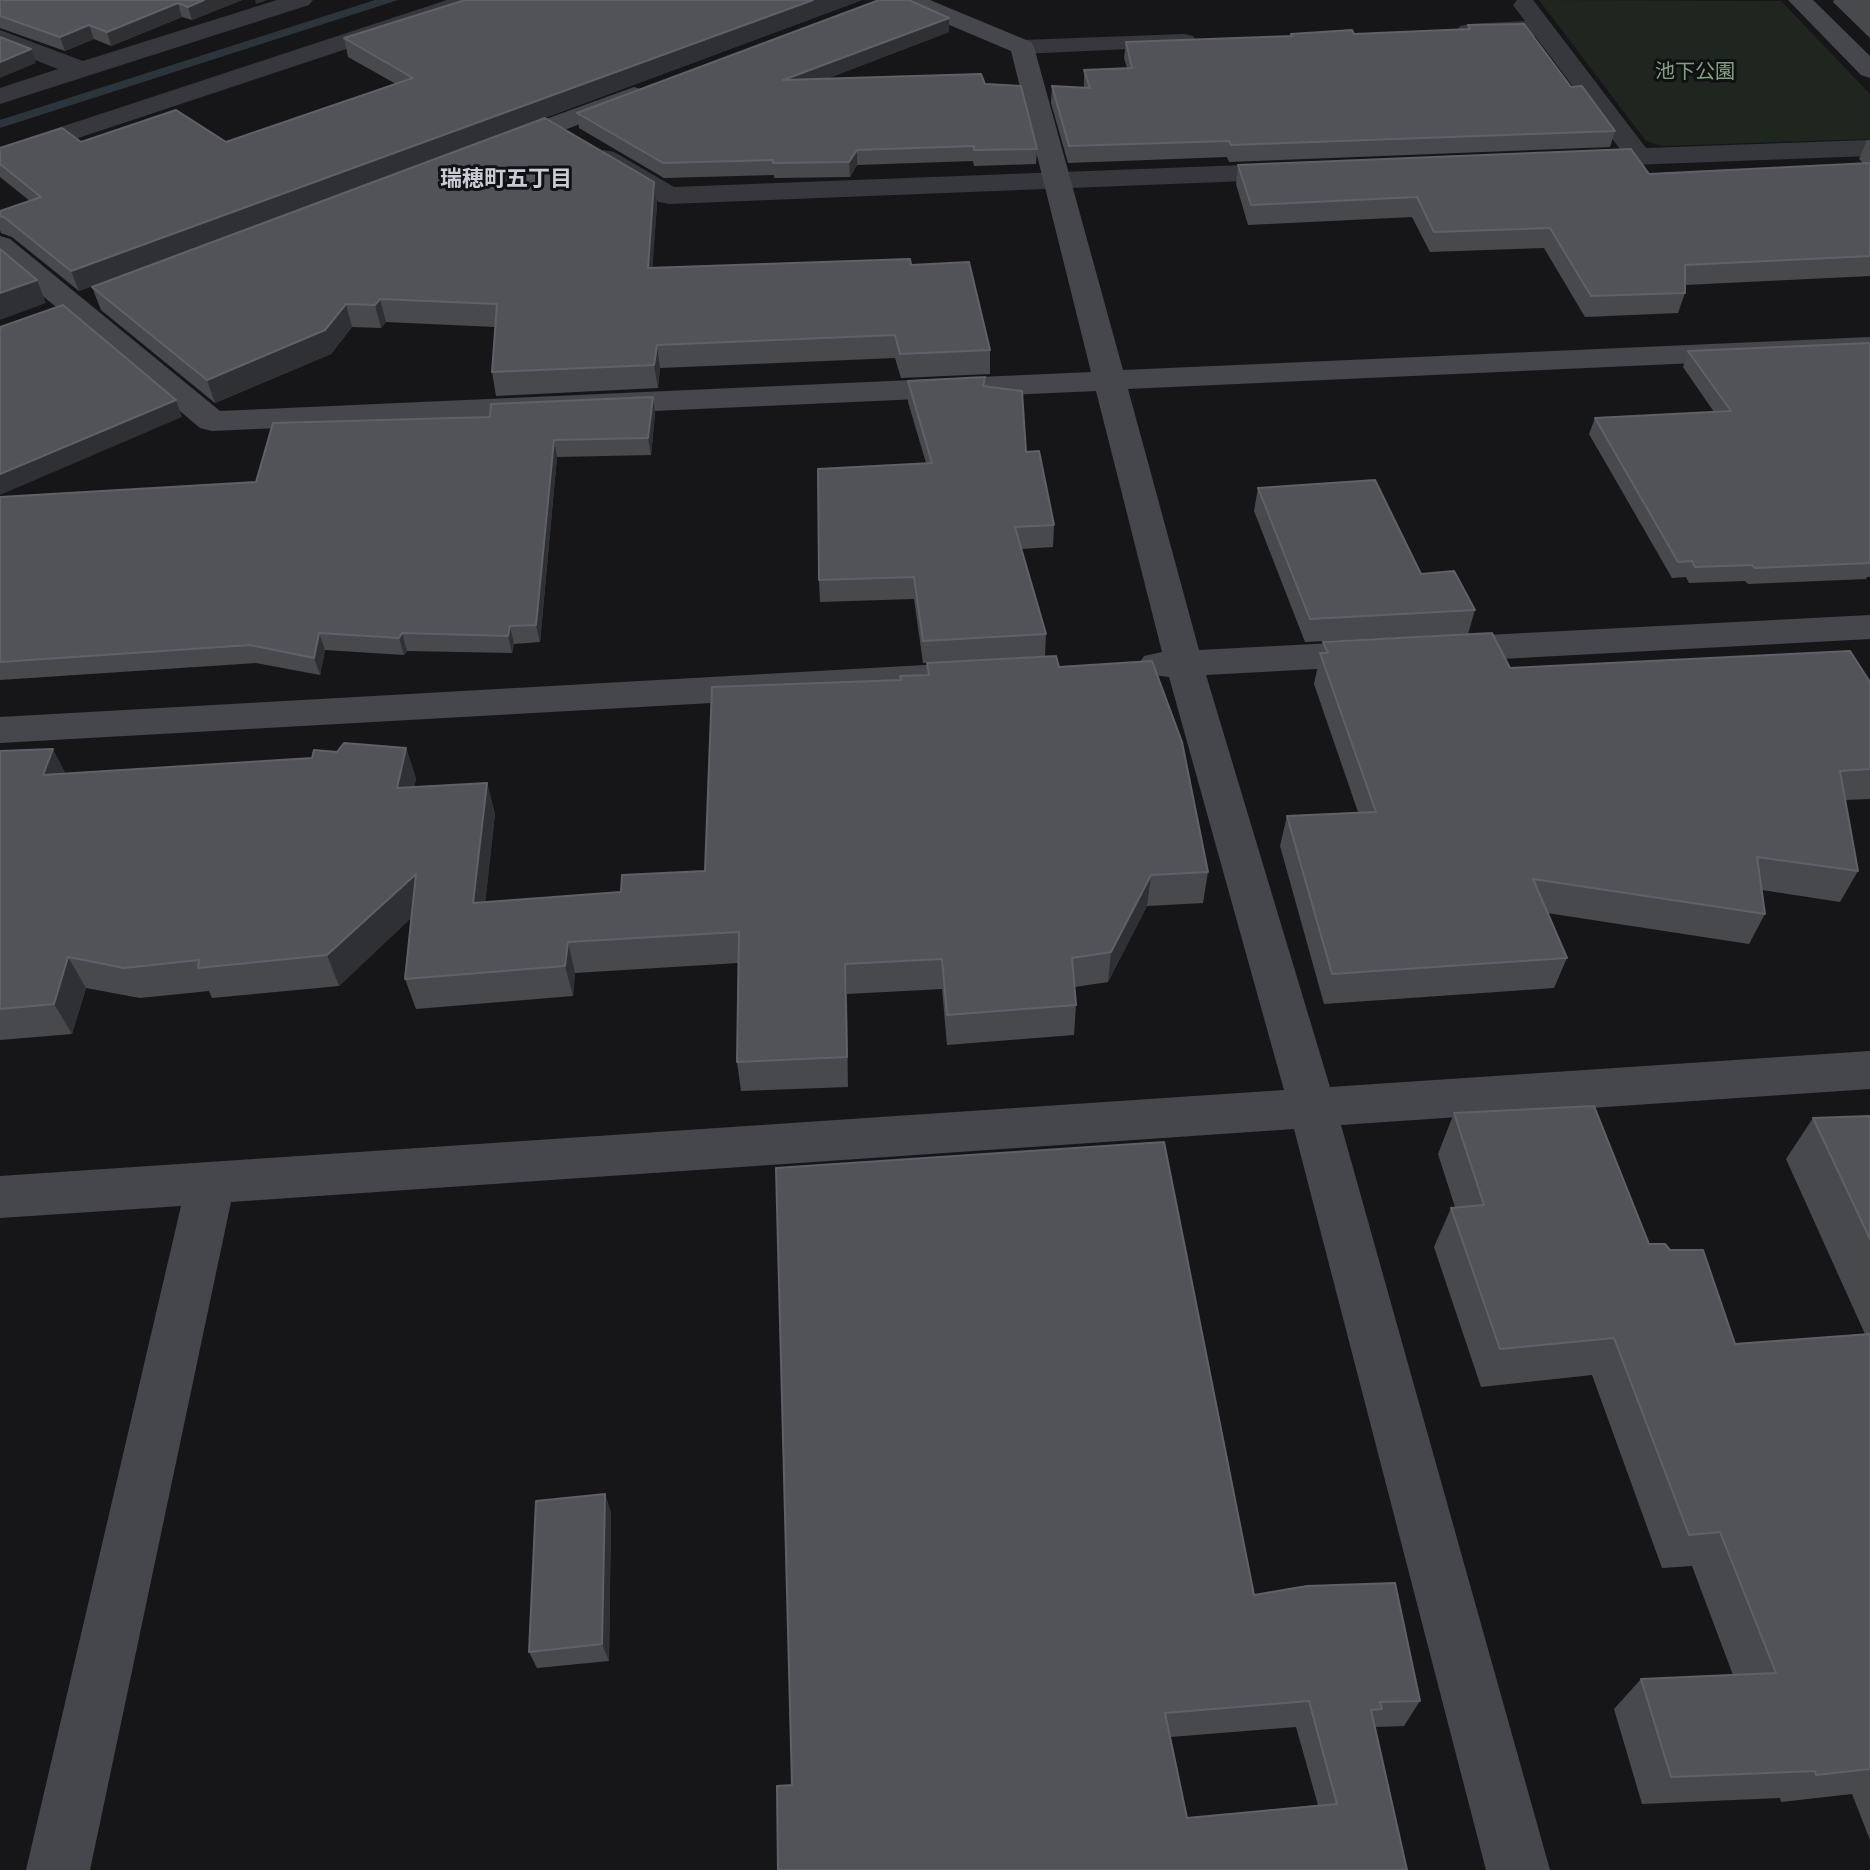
<!DOCTYPE html>
<html>
<head>
<meta charset="utf-8">
<style>
  body { margin:0 }
  canvas { display:block; background:#161618 }
</style>
</head>
<body>
<canvas width="1870" height="1870"></canvas>
<script>
const context = document.querySelector('canvas').getContext('2d');
context.lineJoin = 'round';
function fill(path, color) { context.fillStyle = color; context.fill(path, 'evenodd'); }
const shape = rows => new Path2D(rows.map(r => 'M' + r).join(''));
function strokePath(path, color, width, dash) { context.strokeStyle = color; context.lineWidth = width; context.lineCap = dash ? 'butt' : 'round'; context.setLineDash(dash || []); context.stroke(path); }
function label(font, color, halo, rows, align = 'center') {
  context.font = font + ' Raleway,"Noto Sans JP",sans-serif'; context.lineWidth = 6; context.setLineDash([]); context.textBaseline = 'middle'; context.strokeStyle = halo; context.fillStyle = color; for (const [text, x, y, turn = 0] of rows) {
    context.save(); context.translate(x, y); context.rotate((+turn || 0) * Math.PI / 180); context.textAlign = isNaN(turn) ? turn : align; if (halo) context.strokeText(text, 0, 0); context.fillText(text, 0, 0); context.restore();
  }
}
fill(shape([
  [1539,0,1781,1,1870,94,1870,139,1661,146,1646,141]
]), '#1e261f');
fill(shape([
  [375,0,398,0,0,128,0,120]
]), '#2c353c');
fill(shape([
  [277,0,313,0,309,5,0,104,0,88,58,69,0,46,0,30,83,61,277,0],
  [447,0,483,0,479,5,0,164,0,147,447,0],
  [1517,0,1533,0,1646,148,1870,140,1870,156,1577,167,1567,165,1563,159,1567,153,1620,149,1535,36,1469,38,1460,36,1457,31,1460,26,1469,24,1525,21,1513,5,1517,0],
  [1184,34,1193,36,1196,41,1193,46,1022,54,1013,52,1010,47,1013,42,1022,40,1184,34],
  [604,150,614,152,674,187,1296,163,1306,165,1310,171,1306,177,1296,179,669,204,659,202,594,164,590,158,594,152,604,150]
]), '#37383d');
fill(shape([
  [898,0,930,0,1031,42,1034,47,1123,370,1870,337,1870,355,1128,389,1199,650,1870,615,1870,639,1206,675,1330,1087,1870,1051,1870,1089,1341,1125,1550,1870,1486,1870,1294,1129,231,1202,90,1870,26,1870,181,1206,0,1218,0,1176,1284,1090,1169,677,1144,674,1138,665,1144,656,1162,652,1096,391,212,431,200,428,0,260,0,236,10,239,220,411,1091,372,1011,51,902,5,898,0],
  [1788,0,1813,0,1870,56,1870,78,1861,75,1788,0],
  [634,87,643,90,647,95,643,100,509,151,491,151,487,145,491,139,634,87],
  [960,663,974,667,979,676,974,685,960,689,0,743,0,717,960,663]
]), '#45474d');
fill(shape([
  [0,0,242,0,192,20,182,17,111,46,94,39,65,51,0,28],
  [862,0,79,291,12,237,1,233,0,230,0,211,30,201,0,177,0,148,81,142,226,142,396,84,348,57,344,38],
  [1834,0,1870,0,1870,38,1833,2],
  [949,18,949,32,826,79,985,84,1037,149,1036,164,974,166,973,161,857,165,850,177,774,178,774,175,664,178,579,128,577,113],
  [1468,25,1571,87,1615,131,1610,147,1229,162,1227,157,1068,163,1051,103,1052,86,1084,88,1084,70,1127,68,1124,58,1126,42,1290,36,1291,34,1354,34,1467,29],
  [1867,140,1870,140,1870,276,1685,285,1685,293,1678,313,1585,317,1544,248,1430,252,1412,217,1248,225,1236,184,1238,165,1649,174,1863,163,1859,159],
  [654,182,657,204,652,268,911,265,990,350,990,374,901,378,895,358,660,368,658,388,496,396,492,372,495,327,386,322,381,328,352,327,331,354,215,403,101,310,92,287],
  [1870,343,1870,577,1867,577,1866,579,1748,584,1745,581,1689,583,1686,577,1672,578,1589,434,1595,418,1714,412,1683,367,1688,351],
  [985,377,985,387,1026,452,1054,525,1053,547,1021,549,1046,634,1045,656,923,663,914,599,820,602,819,580,926,463,908,402,908,381],
  [653,397,655,414,651,455,557,457,540,642,514,644,512,653,407,651,404,655,325,650,320,675,256,663,0,680,0,497,256,482,490,417],
  [1258,488,1421,574,1475,610,1468,634,1305,642,1254,511],
  [1323,642,1510,668,1870,682,1870,799,1845,800,1858,871,1840,902,1762,890,1765,914,1749,944,1547,913,1567,958,1554,988,1324,1004,1280,846,1287,816,1358,812,1314,684],
  [927,663,1059,667,1208,872,1203,903,1147,906,1108,982,1075,987,1076,1005,1074,1035,947,1045,942,989,847,994,848,1087,741,1091,737,1062,738,963,575,973,573,996,416,1009,405,979,411,918,339,986,212,998,209,991,140,998,86,988,72,1034,0,1040,0,751,66,773,312,758,337,752,406,748,416,779,414,787,487,783,495,814,485,902,621,892,705,871,900,680,928,675],
  [1454,1113,1649,1244,1735,1344,1865,1334,1786,1159,1813,1118,1870,1116,1870,1840,1852,1794,1781,1802,1780,1798,1642,1804,1614,1709,1641,1679,1733,1675,1692,1566,1662,1568,1592,1375,1481,1387,1434,1247,1451,1208,1455,1207,1438,1154],
  [605,1494,611,1513,609,1661,537,1668,529,1652],
  [1254,1595,1420,1701,1404,1726,1375,1727,1407,1870,792,1785],
  [1296,1727,1318,1805,1187,1818,1170,1737]
]), '#47494d');
fill(shape([
  [204,0,242,0,192,20,188,7],
  [255,0,267,0,256,4],
  [813,0,862,0,79,291,71,271],
  [178,3,182,17,111,46,107,32],
  [949,18,949,32,784,95,783,80],
  [89,25,94,39,65,51,60,37],
  [31,49,36,63,0,78,0,62],
  [857,150,857,165,850,177,849,162],
  [654,182,657,204,651,291,648,268],
  [37,280,46,303,0,320,0,293],
  [380,299,386,322,381,328,375,305],
  [346,304,352,327,331,354,215,403,207,380],
  [657,345,660,368,658,388,654,365],
  [653,397,655,414,651,455,648,438],
  [176,400,182,417,0,495,0,474],
  [554,440,557,457,540,642,536,625],
  [510,626,514,644,512,653,508,636],
  [319,633,325,650,320,675,314,658],
  [402,633,407,651,404,655,399,638],
  [406,748,416,779,407,819,397,788],
  [53,749,69,780,43,775],
  [487,783,495,814,482,933,473,903],
  [416,874,426,904,339,986,327,955],
  [1151,875,1147,906,1108,982,1111,952],
  [568,942,575,973,573,996,565,966],
  [68,957,86,988,72,1034,54,1004],
  [845,964,847,994,848,1087,847,1057],
  [605,1494,611,1513,609,1661,602,1644]
]), '#2f3033');
const building = shape([
  [0,0,204,0,188,7,178,3,107,32,89,25,60,37,0,16,0,0],
  [465,0,813,0,71,271,4,217,0,216,0,211,41,197,0,164,0,148,62,128,81,142,176,110,226,142,413,78,344,38,465,0],
  [879,0,909,0,949,18,783,80,981,74,985,84,1021,86,1037,149,974,150,974,146,857,150,849,162,773,163,773,160,663,163,577,113,879,0],
  [1524,24,1571,87,1582,86,1615,131,1231,145,1229,141,1069,146,1052,86,1090,88,1084,70,1132,68,1126,42,1292,36,1291,34,1352,30,1354,34,1470,29,1468,25,1524,24],
  [0,37,31,49,0,62,0,37],
  [545,118,654,182,648,268,910,259,911,265,969,262,990,350,900,354,895,335,657,345,654,365,492,372,497,304,380,299,375,305,346,304,325,330,207,380,92,287,545,118],
  [1631,149,1649,174,1870,163,1870,256,1685,265,1685,293,1591,296,1550,228,1434,232,1417,197,1251,205,1238,165,1631,149],
  [0,249,37,280,0,293,0,249],
  [63,305,176,400,0,474,0,330,1,330,0,327,63,305],
  [1870,343,1870,563,1755,568,1752,565,1695,567,1692,561,1678,562,1595,418,1731,411,1688,351,1870,343],
  [985,377,983,386,1022,391,1026,452,1039,451,1054,525,1015,527,1046,634,923,641,914,577,819,580,818,469,932,463,908,381,985,377],
  [653,397,648,438,554,440,536,625,510,626,508,636,402,633,399,638,319,633,314,658,250,645,0,662,0,497,256,482,273,423,490,417,491,404,653,397],
  [1375,480,1421,574,1454,571,1475,610,1310,619,1258,488,1375,480],
  [1492,633,1510,668,1850,651,1870,682,1870,769,1840,771,1858,871,1757,857,1765,914,1533,879,1567,958,1332,974,1287,816,1376,812,1320,653,1328,653,1323,642,1492,633],
  [1056,656,1059,667,1152,661,1182,742,1208,872,1151,875,1111,952,1072,958,1076,1005,947,1015,942,959,845,964,847,1057,737,1062,739,932,568,942,565,966,405,979,416,874,327,955,198,968,199,960,124,968,68,957,54,1004,0,1009,0,751,53,749,43,775,312,758,314,750,337,752,344,743,406,748,397,788,487,783,473,903,621,892,622,875,705,871,712,687,901,680,900,676,929,675,927,663,1056,656],
  [1594,1106,1649,1244,1665,1244,1670,1250,1703,1250,1735,1344,1870,1334,1870,1769,1816,1775,1815,1771,1671,1777,1641,1679,1776,1673,1720,1532,1689,1535,1614,1338,1500,1349,1451,1208,1484,1205,1454,1113,1594,1106],
  [1870,1116,1870,1239,1813,1118,1870,1116],
  [1164,1142,1254,1595,1307,1586,1395,1583,1420,1701,1380,1702,1382,1709,1371,1710,1407,1870,778,1870,777,1786,792,1785,776,1168,1164,1142],
  [1309,1701,1337,1804,1187,1818,1165,1713,1309,1701],
  [605,1494,602,1644,529,1652,536,1501,605,1494]
]);
fill(building, '#525359');
strokePath(building, '#5f6168', 2);
label('20px', '#7fa381', '#111113', [
  ["池下公園",1695,72]
]);
label('bold 22px', '#c9ccd4', '#111113', [
  ["瑞穂町五丁目",506,179]
]);
</script>
</body>
</html>
